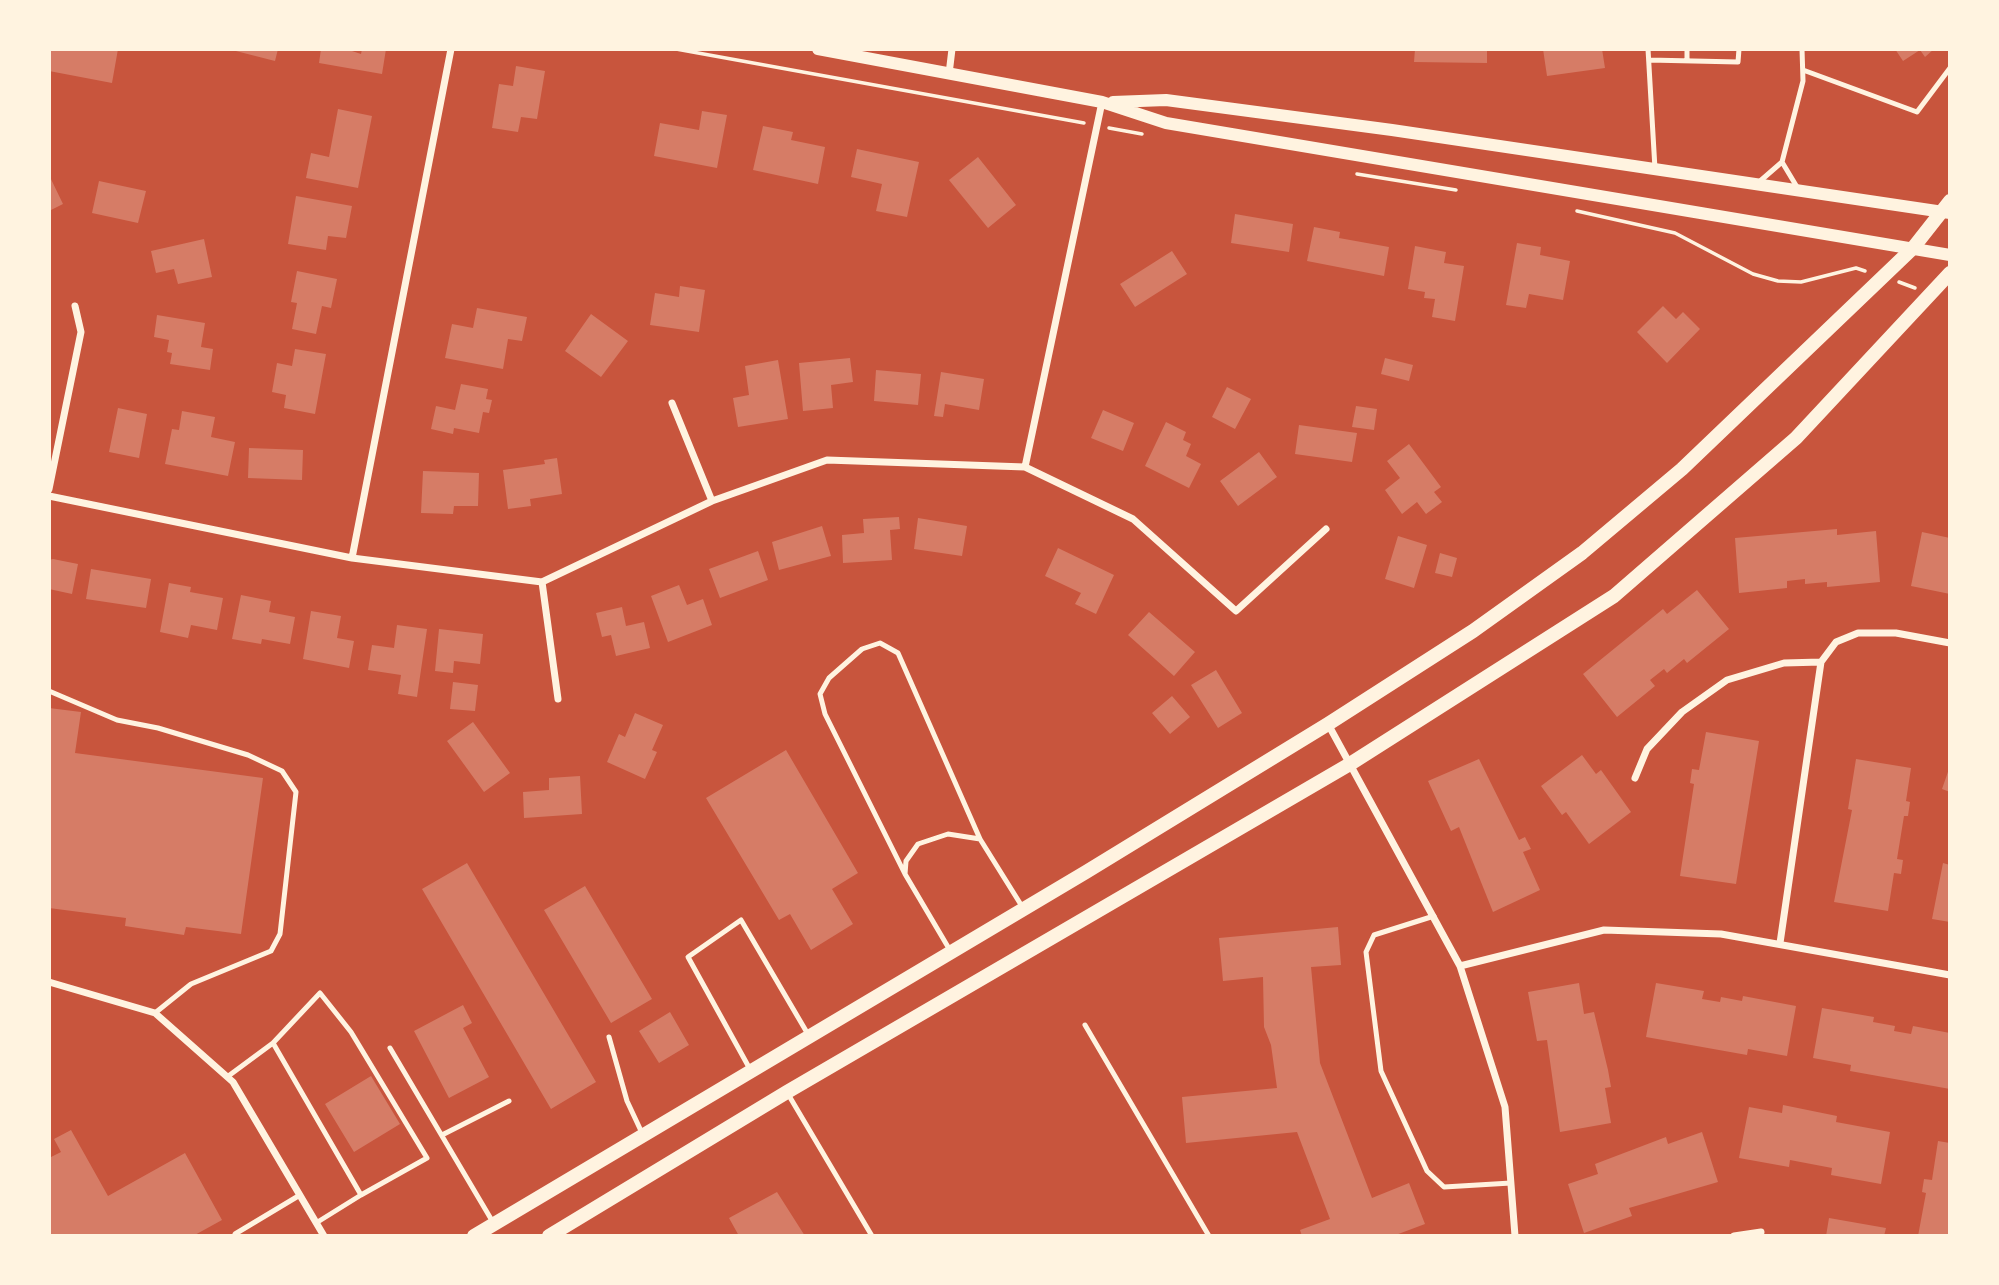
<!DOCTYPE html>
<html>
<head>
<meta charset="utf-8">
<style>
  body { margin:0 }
  #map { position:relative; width:1999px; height:1285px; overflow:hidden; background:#c8553d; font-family:"Roboto Serif",serif }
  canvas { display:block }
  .frame { position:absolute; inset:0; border:51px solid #fff3e0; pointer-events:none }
</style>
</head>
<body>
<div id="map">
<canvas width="1999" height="1285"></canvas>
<div class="frame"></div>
</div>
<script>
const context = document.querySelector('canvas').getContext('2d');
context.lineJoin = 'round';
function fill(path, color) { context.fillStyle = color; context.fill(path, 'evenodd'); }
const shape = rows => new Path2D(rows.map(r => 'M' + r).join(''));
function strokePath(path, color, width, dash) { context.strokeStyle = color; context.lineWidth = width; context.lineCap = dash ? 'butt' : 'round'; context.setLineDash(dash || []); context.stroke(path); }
fill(shape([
  [49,49,118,49,112,83,49,71],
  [228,49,278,49,275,61],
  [321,49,346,49,361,54,362,49,386,49,382,74,319,63],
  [1415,49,1487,49,1487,63,1414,62],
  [1543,49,1602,49,1605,68,1547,76],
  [1895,49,1934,49,1925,57,1920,50,1903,61],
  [516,66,545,71,537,119,521,117,518,132,492,128,499,84,513,86],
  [338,109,372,116,358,188,306,178,311,153,329,157],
  [702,111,727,115,717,168,654,156,660,123,699,130],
  [763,126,793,132,791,140,825,147,818,184,753,170],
  [857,149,919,162,907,217,876,211,882,184,851,177],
  [978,157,1016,205,988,228,949,180],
  [49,175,63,204,49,211],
  [99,181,146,191,138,223,92,213],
  [296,196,352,206,346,238,328,236,326,250,288,244],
  [1235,214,1293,224,1289,252,1231,243],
  [1314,227,1340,232,1339,238,1389,247,1384,276,1307,261],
  [204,239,212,277,178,284,174,269,156,273,151,251],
  [1517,243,1541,247,1540,255,1570,261,1563,300,1529,294,1526,308,1506,305],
  [1415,246,1446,252,1444,263,1464,266,1455,321,1432,317,1435,299,1424,298,1425,292,1408,289],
  [1172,251,1187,274,1135,307,1120,284],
  [297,271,337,279,331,308,322,306,316,334,292,329,297,303,291,302],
  [680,286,705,290,699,332,650,325,655,293,679,297],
  [1663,306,1676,319,1683,312,1700,329,1667,363,1637,332],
  [477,308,527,317,522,341,508,339,503,369,445,358,452,324,473,328],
  [591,314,628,341,601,377,565,351],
  [157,315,205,323,201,347,213,349,210,370,170,364,172,353,167,352,169,340,154,337],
  [295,349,326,354,315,414,284,408,286,395,272,392,277,363,292,366],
  [850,358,853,382,831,385,833,408,803,411,799,363],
  [1385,358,1413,365,1409,381,1381,374],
  [778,360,788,419,738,427,733,398,749,395,745,366],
  [876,370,921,374,918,405,874,401],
  [941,372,984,379,979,410,945,404,943,417,934,416],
  [461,384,488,389,486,399,492,400,489,413,483,412,479,433,454,428,453,434,431,429,436,406,455,410],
  [1227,387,1251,399,1235,429,1212,417],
  [1356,406,1377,409,1374,430,1352,427],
  [118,408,147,414,139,458,109,452],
  [1103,410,1134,423,1123,451,1091,438],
  [182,411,215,417,211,437,235,442,228,476,165,464,172,429,179,430],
  [1166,422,1186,432,1183,440,1191,444,1186,456,1201,464,1189,488,1145,466],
  [1299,425,1357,433,1352,462,1295,454],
  [1409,444,1441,487,1434,492,1442,502,1426,514,1417,502,1402,514,1385,490,1400,478,1387,461],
  [249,448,303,450,302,480,248,478],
  [1259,452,1277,477,1238,506,1220,481],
  [557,458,562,494,530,499,531,506,508,509,503,470,545,464,544,460],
  [423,471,479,473,478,506,454,506,453,514,421,513],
  [899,517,900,529,890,530,892,560,843,563,842,535,864,533,863,519],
  [918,518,967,526,962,556,914,549],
  [822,526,831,556,779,570,772,542],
  [1837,529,1837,535,1876,531,1880,582,1827,587,1827,582,1805,584,1805,579,1787,581,1787,588,1739,593,1735,538],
  [1922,532,1950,538,1950,594,1911,586],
  [1398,536,1427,545,1414,588,1385,579],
  [1058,548,1114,575,1096,614,1075,604,1081,593,1045,576],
  [758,551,768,580,720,598,709,569],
  [1440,553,1457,558,1452,577,1435,573],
  [53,559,78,564,72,594,49,589,49,560],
  [91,569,151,579,146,608,86,599],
  [169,583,191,587,190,592,223,598,217,630,191,625,188,638,160,632],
  [679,585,687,605,703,599,712,625,668,642,651,596],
  [1697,590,1729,629,1687,663,1684,659,1667,673,1664,669,1650,680,1655,686,1617,717,1583,674,1663,609,1667,614],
  [241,595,271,601,269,612,295,617,290,644,262,639,261,644,232,639],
  [622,607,626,626,644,622,650,648,616,656,611,635,602,637,596,613],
  [311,611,341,616,337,638,354,641,349,668,303,659],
  [1149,612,1195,652,1174,676,1128,635],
  [397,625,427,629,417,697,398,694,401,675,368,670,372,645,394,648],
  [439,629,483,634,480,664,454,661,453,673,435,671],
  [1216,670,1242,713,1218,728,1191,685],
  [453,682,478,685,475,711,450,709],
  [1172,696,1190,717,1170,734,1152,713],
  [49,708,81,712,75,753,263,778,241,934,186,927,184,935,125,926,126,918,49,908],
  [635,713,663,725,652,750,657,752,645,779,607,762,619,734,625,737],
  [473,722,510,773,484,792,447,741],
  [1706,732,1759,741,1736,884,1680,876,1694,784,1690,783,1692,769,1699,770],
  [786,750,858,873,832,889,853,924,811,950,790,914,779,920,706,798],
  [1582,755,1596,774,1601,770,1631,812,1589,844,1566,812,1562,815,1541,786],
  [1479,759,1519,840,1525,837,1531,849,1523,852,1540,890,1493,912,1459,827,1451,831,1428,781],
  [1856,759,1911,768,1906,801,1910,802,1908,816,1904,816,1897,859,1903,860,1901,874,1894,873,1888,911,1834,902,1852,810,1848,809],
  [1950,766,1950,792,1942,789],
  [580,776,582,814,524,818,523,792,549,790,549,778],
  [467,863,596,1082,551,1109,422,889],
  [1943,863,1950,865,1950,922,1932,919],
  [585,886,652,999,611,1023,544,910],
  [1338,927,1341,965,1311,967,1320,1063,1372,1198,1409,1183,1425,1224,1393,1236,1302,1236,1300,1230,1330,1219,1297,1132,1186,1143,1182,1097,1277,1088,1271,1045,1264,1027,1263,977,1223,981,1219,938],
  [1579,983,1584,1014,1594,1012,1608,1070,1611,1087,1605,1088,1611,1123,1560,1132,1547,1040,1537,1041,1528,992],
  [1656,983,1704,991,1702,999,1720,1002,1721,997,1742,1001,1743,996,1796,1006,1787,1056,1748,1049,1747,1055,1646,1037],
  [463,1005,472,1023,463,1028,489,1077,449,1098,414,1031],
  [1822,1008,1874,1017,1873,1022,1895,1026,1894,1031,1911,1034,1913,1026,1950,1033,1950,1089,1850,1071,1851,1065,1813,1058],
  [670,1012,689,1045,659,1063,639,1031],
  [371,1076,400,1124,354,1152,325,1104],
  [1783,1105,1837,1116,1836,1122,1890,1132,1881,1184,1831,1175,1832,1168,1790,1160,1789,1167,1739,1158,1749,1107,1782,1113],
  [71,1130,108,1196,185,1153,222,1220,193,1236,49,1236,49,1158,61,1152,54,1139],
  [1702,1132,1718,1182,1629,1208,1632,1216,1584,1233,1568,1184,1598,1174,1595,1164,1666,1137,1668,1144],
  [1938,1141,1950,1143,1950,1236,1918,1236,1926,1193,1922,1192,1924,1179,1932,1180],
  [777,1192,805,1236,739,1236,729,1218],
  [1829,1218,1886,1228,1884,1236,1826,1236]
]), '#d67c66');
strokePath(shape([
  [676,49,1084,123],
  [1109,128,1142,134],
  [1357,174,1456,190],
  [1577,211,1675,233,1753,274,1778,281,1801,282,1856,268,1865,271],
  [1899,282,1915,288]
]), '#fff3e0', 3.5);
strokePath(shape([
  [1648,49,1655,169],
  [1649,60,1738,62,1739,49],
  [1687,61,1687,49],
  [1803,70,1917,112,1950,68],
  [1782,162,1797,187],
  [1759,182,1782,162,1803,81,1802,49],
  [49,691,117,720,158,728,248,755,282,771,296,792,280,934,271,951,191,984,155,1013],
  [905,874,825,714,820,694,829,678,862,649,880,643,898,653,980,839],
  [1434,916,1374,935,1366,952,1381,1071,1427,1171,1444,1187,1511,1183],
  [951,952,905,874,906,861,918,844,948,834,980,839,1023,908],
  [1085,1025,1209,1236],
  [609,1037,627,1101,642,1133],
  [273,1043,320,993,351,1032,427,1158,361,1195],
  [390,1048,494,1224],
  [751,1071,688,957,741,920,809,1036],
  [227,1077,273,1043,361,1195,316,1223],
  [788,1094,872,1236],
  [442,1135,509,1101],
  [236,1236,235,1234,300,1195]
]), '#fff3e0', 5);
strokePath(shape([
  [949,74,952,49],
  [672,403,712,501],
  [1025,467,1102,102],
  [49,489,81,332,75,306],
  [49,496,352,558,542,582,712,501,827,460,1025,467,1133,519,1236,611,1326,529],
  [352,558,451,49],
  [542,582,558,699],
  [1328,724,1460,966,1505,1107,1515,1236],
  [1635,778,1647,749,1682,712,1727,680,1784,663,1821,662],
  [1780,943,1821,662,1836,642,1858,633,1896,633,1950,643],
  [1460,966,1604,930,1721,934,1950,975],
  [49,982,155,1013,233,1082,324,1236],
  [1734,1236,1761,1232]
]), '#fff3e0', 7);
strokePath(shape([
  [818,49,1102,102,1166,123,1950,255],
  [1113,102,1166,100,1392,130,1950,213]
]), '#fff3e0', 12);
strokePath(shape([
  [474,1236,1086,872,1328,724,1473,631,1582,553,1682,469,1913,248,1950,201],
  [549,1236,787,1092,1350,764,1614,596,1796,438,1950,273]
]), '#fff3e0', 14);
</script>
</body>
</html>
